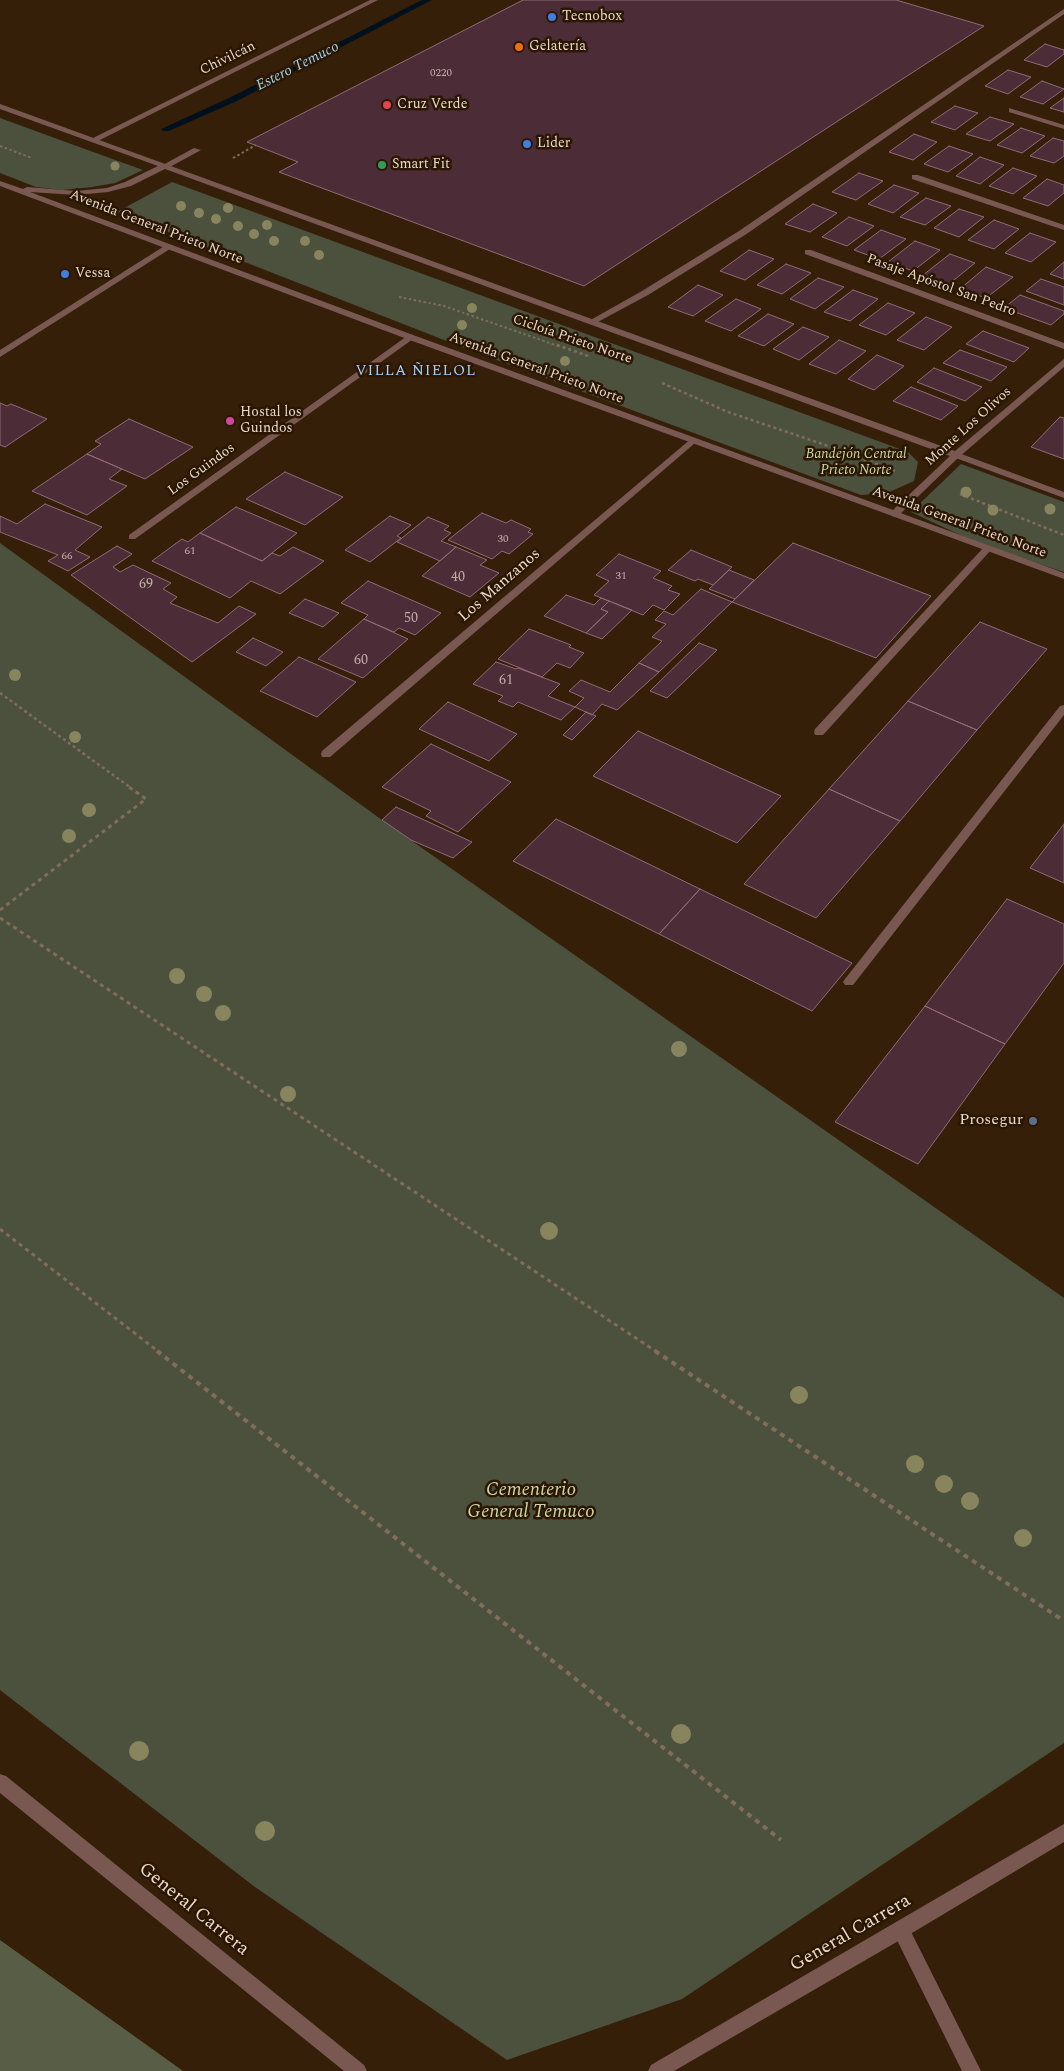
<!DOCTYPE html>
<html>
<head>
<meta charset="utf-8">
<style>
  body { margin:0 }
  canvas { display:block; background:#351f09 }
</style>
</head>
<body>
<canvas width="1064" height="2071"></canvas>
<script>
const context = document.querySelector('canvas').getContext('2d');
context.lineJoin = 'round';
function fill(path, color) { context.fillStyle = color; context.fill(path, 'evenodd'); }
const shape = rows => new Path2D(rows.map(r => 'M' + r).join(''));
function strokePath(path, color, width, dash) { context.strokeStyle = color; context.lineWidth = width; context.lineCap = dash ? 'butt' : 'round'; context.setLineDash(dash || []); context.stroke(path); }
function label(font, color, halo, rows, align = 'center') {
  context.font = font + ' Spectral,serif'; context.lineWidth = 5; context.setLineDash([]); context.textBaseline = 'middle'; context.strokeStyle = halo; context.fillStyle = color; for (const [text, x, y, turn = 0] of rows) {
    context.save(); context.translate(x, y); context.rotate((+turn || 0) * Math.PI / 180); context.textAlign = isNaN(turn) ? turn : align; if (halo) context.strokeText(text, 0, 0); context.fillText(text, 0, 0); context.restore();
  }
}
fill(shape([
  [0,118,71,144,143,170,115,183,92,187,62,190,36,187,0,173],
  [172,182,908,452,918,462,914,481,887,493,861,495,462,347,117,212],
  [961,464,1064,502,1064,572,988,548,911,512],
  [0,543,382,820,1064,1298,1064,1743,682,1999,507,2060,255,1887,0,1690]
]), '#4c513e');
fill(shape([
  [0,1940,183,2071,0,2071]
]), '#585e45');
fill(shape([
  [422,0,432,0,237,101,169,131,163,131,161,129,231,97,422,0]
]), '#00111d');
const building = shape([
  [523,0,896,0,984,26,584,286,279,172,298,162,247,142,523,0],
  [1045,44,1064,50,1064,54,1047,67,1024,60,1045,44],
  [1008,70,1031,77,1008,94,985,86,1008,70],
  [1042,81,1064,89,1043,104,1020,97,1042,81],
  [1064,98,1064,112,1050,108,1064,98],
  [955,106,978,113,955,130,931,122,955,106],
  [990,117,1014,124,990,141,966,134,990,117],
  [1021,128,1045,136,1022,153,997,145,1021,128],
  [914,134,937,142,913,160,889,152,914,134],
  [1053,138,1064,141,1064,156,1054,163,1030,156,1053,138],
  [949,146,973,154,948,172,924,164,949,146],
  [980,157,1004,165,980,184,956,176,980,157],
  [1013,168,1037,176,1013,194,989,186,1013,168],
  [859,173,883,181,856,200,832,192,859,173],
  [1047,179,1064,185,1064,193,1048,206,1023,198,1047,179],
  [894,185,919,193,893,213,868,204,894,185],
  [926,198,951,206,925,225,900,217,926,198],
  [813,204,837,213,810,232,785,224,813,204],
  [959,209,984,217,959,237,934,228,959,209],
  [849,217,874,226,847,246,822,237,849,217],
  [994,220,1019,229,994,249,968,240,994,220],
  [881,230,906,239,879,259,854,250,881,230],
  [1030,233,1056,242,1031,262,1005,253,1030,233],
  [915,241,940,250,913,271,888,262,915,241],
  [749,250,774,259,745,280,720,271,749,250],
  [950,254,975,263,949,284,923,275,950,254],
  [1064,262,1064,279,1050,274,1064,262],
  [786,264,811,273,782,294,757,285,786,264],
  [986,267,1013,277,986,298,960,289,986,267],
  [818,278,844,287,815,309,790,299,818,278],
  [1041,279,1064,287,1064,305,1026,291,1041,279],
  [698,285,723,295,693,316,668,307,698,285],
  [853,290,878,299,850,321,824,312,853,290],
  [1020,295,1064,311,1064,314,1051,325,1004,308,1020,295],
  [736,299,761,309,731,331,705,321,736,299],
  [888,303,915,313,886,335,859,325,888,303],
  [768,314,794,324,764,346,738,336,768,314],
  [926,317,952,327,924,350,897,340,926,317],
  [803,327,829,337,799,360,773,349,803,327],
  [983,331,1029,348,1014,362,966,344,983,331],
  [839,340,866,351,836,374,809,364,839,340],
  [960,350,1007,367,991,381,943,363,960,350],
  [877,355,904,366,874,390,848,379,877,355],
  [934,368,982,387,965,401,917,382,934,368],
  [911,387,958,406,941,420,893,401,911,387],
  [0,403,7,406,11,404,47,419,5,447,0,445,0,403],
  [1060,417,1064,418,1064,459,1031,447,1060,417],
  [129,419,193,447,145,479,87,454,101,444,95,441,129,419],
  [87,454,122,469,109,479,127,486,87,515,32,491,87,454],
  [285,472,343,497,305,525,246,499,285,472],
  [45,504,102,527,75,550,90,557,68,571,48,561,58,555,0,532,0,516,17,524,45,504],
  [236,507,297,533,262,561,200,533,236,507],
  [482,513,506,523,511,520,531,529,528,532,533,534,509,554,502,551,492,559,448,540,482,513],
  [390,516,411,525,397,536,401,538,370,562,345,550,390,516],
  [428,517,449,526,444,530,451,533,441,541,456,547,440,561,397,542,428,517],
  [200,533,262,561,272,553,280,556,293,547,324,561,280,594,251,581,230,598,152,561,182,539,188,542,200,533],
  [793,543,931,596,876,658,732,602,793,543],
  [117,546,132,554,113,567,120,572,133,565,171,583,163,589,177,597,170,603,218,623,239,606,256,614,192,662,71,575,117,546],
  [456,547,487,560,480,565,499,573,470,597,422,576,456,547],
  [691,550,732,567,713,585,698,579,695,581,668,570,691,550],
  [619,554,661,571,653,578,672,586,668,590,680,594,664,610,653,605,643,615,594,595,609,581,596,575,619,554],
  [729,570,754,580,735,599,709,589,729,570],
  [368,581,441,613,415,635,399,628,394,632,364,619,368,615,341,603,368,581],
  [701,589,732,602,659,672,639,663,662,641,652,637,666,624,655,620,664,611,673,615,701,589],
  [566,595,594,605,601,598,609,601,601,609,608,612,586,633,544,616,566,595],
  [305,599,339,613,323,627,289,613,305,599],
  [609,601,632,610,602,639,586,633,608,612,601,609,609,601],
  [364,619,408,639,363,678,318,659,364,619],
  [980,622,1047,649,977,730,908,701,980,622],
  [529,629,571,645,569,647,584,653,570,668,557,663,542,677,498,659,529,629],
  [253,638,283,652,266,666,236,652,253,638],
  [699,643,717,650,667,698,650,691,699,643],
  [299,657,356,682,317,717,260,691,299,657],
  [496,662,516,669,518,668,560,684,548,696,575,707,561,720,518,702,513,707,498,701,503,696,473,684,496,662],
  [639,663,659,672,617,710,602,704,592,715,575,707,584,698,569,691,581,680,610,692,639,663],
  [908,701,977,730,900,821,829,789,908,701],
  [448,702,517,734,489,761,419,729,448,702],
  [586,712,596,716,572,740,563,735,586,712],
  [638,731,781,796,737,843,593,776,638,731],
  [431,744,511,782,458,832,426,816,431,811,382,787,431,744],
  [829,789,900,821,816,918,744,884,829,789],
  [396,807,472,842,453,858,411,840,382,820,396,807],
  [556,819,700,889,659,934,513,861,556,819],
  [1064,824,1064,883,1030,868,1064,824],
  [700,889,852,963,812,1011,659,934,700,889],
  [1007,899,1064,924,1064,963,1005,1044,925,1006,1007,899],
  [925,1006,1005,1044,918,1164,835,1122,925,1006]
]);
fill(building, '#4b2c37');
strokePath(building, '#8f6b76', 1);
strokePath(shape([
  [0,146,32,158],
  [233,158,256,145],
  [399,297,444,306,561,347]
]), '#806d5a', 2, [2.5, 2.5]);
strokePath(shape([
  [557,345,588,356],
  [662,383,728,412,843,451,895,471],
  [960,494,1064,535],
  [0,693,131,788]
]), '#806d5a', 2.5, [3, 3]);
strokePath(shape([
  [0,910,146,799,129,787],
  [0,918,657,1352],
  [0,1229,159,1352]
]), '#806d5a', 3, [4, 4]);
strokePath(shape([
  [157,1351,781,1840],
  [655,1351,1064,1621]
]), '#806d5a', 4, [5, 5]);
fill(shape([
  [1064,9,1064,14,745,235,648,295,594,324,587,322,642,291,739,231,1064,9],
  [194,148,201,150,168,168,161,166,194,148],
  [988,545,993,548,991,550,823,735,815,735,814,732,815,729,985,546,988,545],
  [1064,705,1064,715,853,985,845,985,843,982,845,979,1060,706,1064,705],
  [901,1921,907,1924,981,2071,962,2071,892,1930,895,1924,901,1921]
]), '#795852');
fill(shape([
  [370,0,378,0,96,142,89,140,370,0],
  [1009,108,1064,125,1064,129,1009,112,1009,108],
  [912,175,918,175,1064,225,1064,230,912,179,912,175],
  [166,245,173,247,0,357,0,350,166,245],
  [805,250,811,250,1064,343,1064,349,805,254,805,250],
  [410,334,413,335,413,339,135,539,129,539,129,535,410,334],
  [692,438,697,441,695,443,330,757,322,757,321,754,322,751,692,438],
  [956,452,1064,492,1064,498,953,457,953,453,956,452],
  [895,511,1064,573,1064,579,892,516,890,514,895,511],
  [0,1774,6,1776,364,2065,367,2071,344,2071,0,1793,0,1774],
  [1064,1824,1064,1842,907,1936,674,2071,648,2071,651,2065,1064,1824]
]), '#795852');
fill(shape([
  [0,104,955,451,1064,359,1064,367,959,457,898,516,895,517,407,339,0,186,0,181,23,189,27,187,76,191,107,188,125,182,158,166,0,109,0,104],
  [165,169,950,456,893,510,413,335,30,192,76,195,108,192,131,186,165,169]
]), '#795852');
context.fillStyle = '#87845e';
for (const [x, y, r] of [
  [115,166,4.5],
  [181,206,5],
  [228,208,5],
  [199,213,5],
  [216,219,5],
  [267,225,5],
  [238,226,5],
  [254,234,5],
  [274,241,5],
  [305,241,5],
  [319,255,5],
  [472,308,5],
  [462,325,5],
  [565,361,5],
  [966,492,5.5],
  [1050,509,5.5],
  [993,510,5.5],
  [15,675,6],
  [75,737,6],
  [89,810,7],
  [69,836,7],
  [177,976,8],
  [204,994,8],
  [223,1013,8],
  [679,1049,8],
  [288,1094,8],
  [549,1231,9],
  [799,1395,9],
  [915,1464,9],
  [944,1484,9],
  [970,1501,9],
  [1023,1538,9],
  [681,1734,10],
  [139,1751,10],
  [265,1831,10]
]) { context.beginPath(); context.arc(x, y, r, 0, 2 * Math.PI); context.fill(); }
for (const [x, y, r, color] of [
  [552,17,5,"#3f7fe0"],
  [519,47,5,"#e8710a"],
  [387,105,5,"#e0444e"],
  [527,144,5,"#3f7fe0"],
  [382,165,5,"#2e9e5b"],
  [65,274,5,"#3f7fe0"],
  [230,421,5,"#d1479c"],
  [1033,1121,5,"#5c6f8a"]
]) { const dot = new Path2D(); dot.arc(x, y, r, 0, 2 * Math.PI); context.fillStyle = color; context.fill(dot); strokePath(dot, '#2b1601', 2); }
label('11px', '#c1aea7', null, [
  ["0220",441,74],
  ["30",503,540],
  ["61",190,552],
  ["66",67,557],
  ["31",621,577]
]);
label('14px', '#e8d9cc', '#2b1601', [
  ["Tecnobox",562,17],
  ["Gelatería",529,47],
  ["Cruz Verde",397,105],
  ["Lider",537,144],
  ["Smart Fit",392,165],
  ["Vessa",75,274],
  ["Hostal los",240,413],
  ["Guindos",240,429]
], 'left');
label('14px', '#e8d9cc', '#2b1601', [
  ["Chivilcán",228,59,-26],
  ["Avenida General Prieto Norte",156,228,21],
  ["Pasaje Apóstol San Pedro",941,286,20],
  ["Cicloía Prieto Norte",572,340,19],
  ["Avenida General Prieto Norte",536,369,20],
  ["Monte Los Olivos",969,427,-42],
  ["Los Guindos",202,470,-36],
  ["Avenida General Prieto Norte",959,523,20]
]);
label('italic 14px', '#cad7a4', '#2b1601', [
  ["Bandejón Central",856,455],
  ["Prieto Norte",856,471]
]);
label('14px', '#c1aea7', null, [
  ["40",458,578],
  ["69",146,585],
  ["50",411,619],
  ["60",361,661],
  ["61",506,681]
]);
label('italic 15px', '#9bd0ef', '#2b1601', [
  ["Estero Temuco",298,67,-27]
]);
context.letterSpacing = '1px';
label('15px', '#a1cefc', '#2b1601', [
  ["VILLA ÑIELOL",416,372]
]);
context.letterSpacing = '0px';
label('16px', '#e8d9cc', '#2b1601', [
  ["Los Manzanos",500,586,-41]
]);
label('16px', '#e8d9cc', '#2b1601', [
  ["Prosegur",1023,1121]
], 'right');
label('italic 19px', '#cad7a4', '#2b1601', [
  ["Cementerio",531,1491],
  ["General Temuco",531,1513]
]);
label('19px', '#e8d9cc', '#2b1601', [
  ["General Carrera",193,1910,39],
  ["General Carrera",851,1934,-30]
]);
</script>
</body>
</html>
